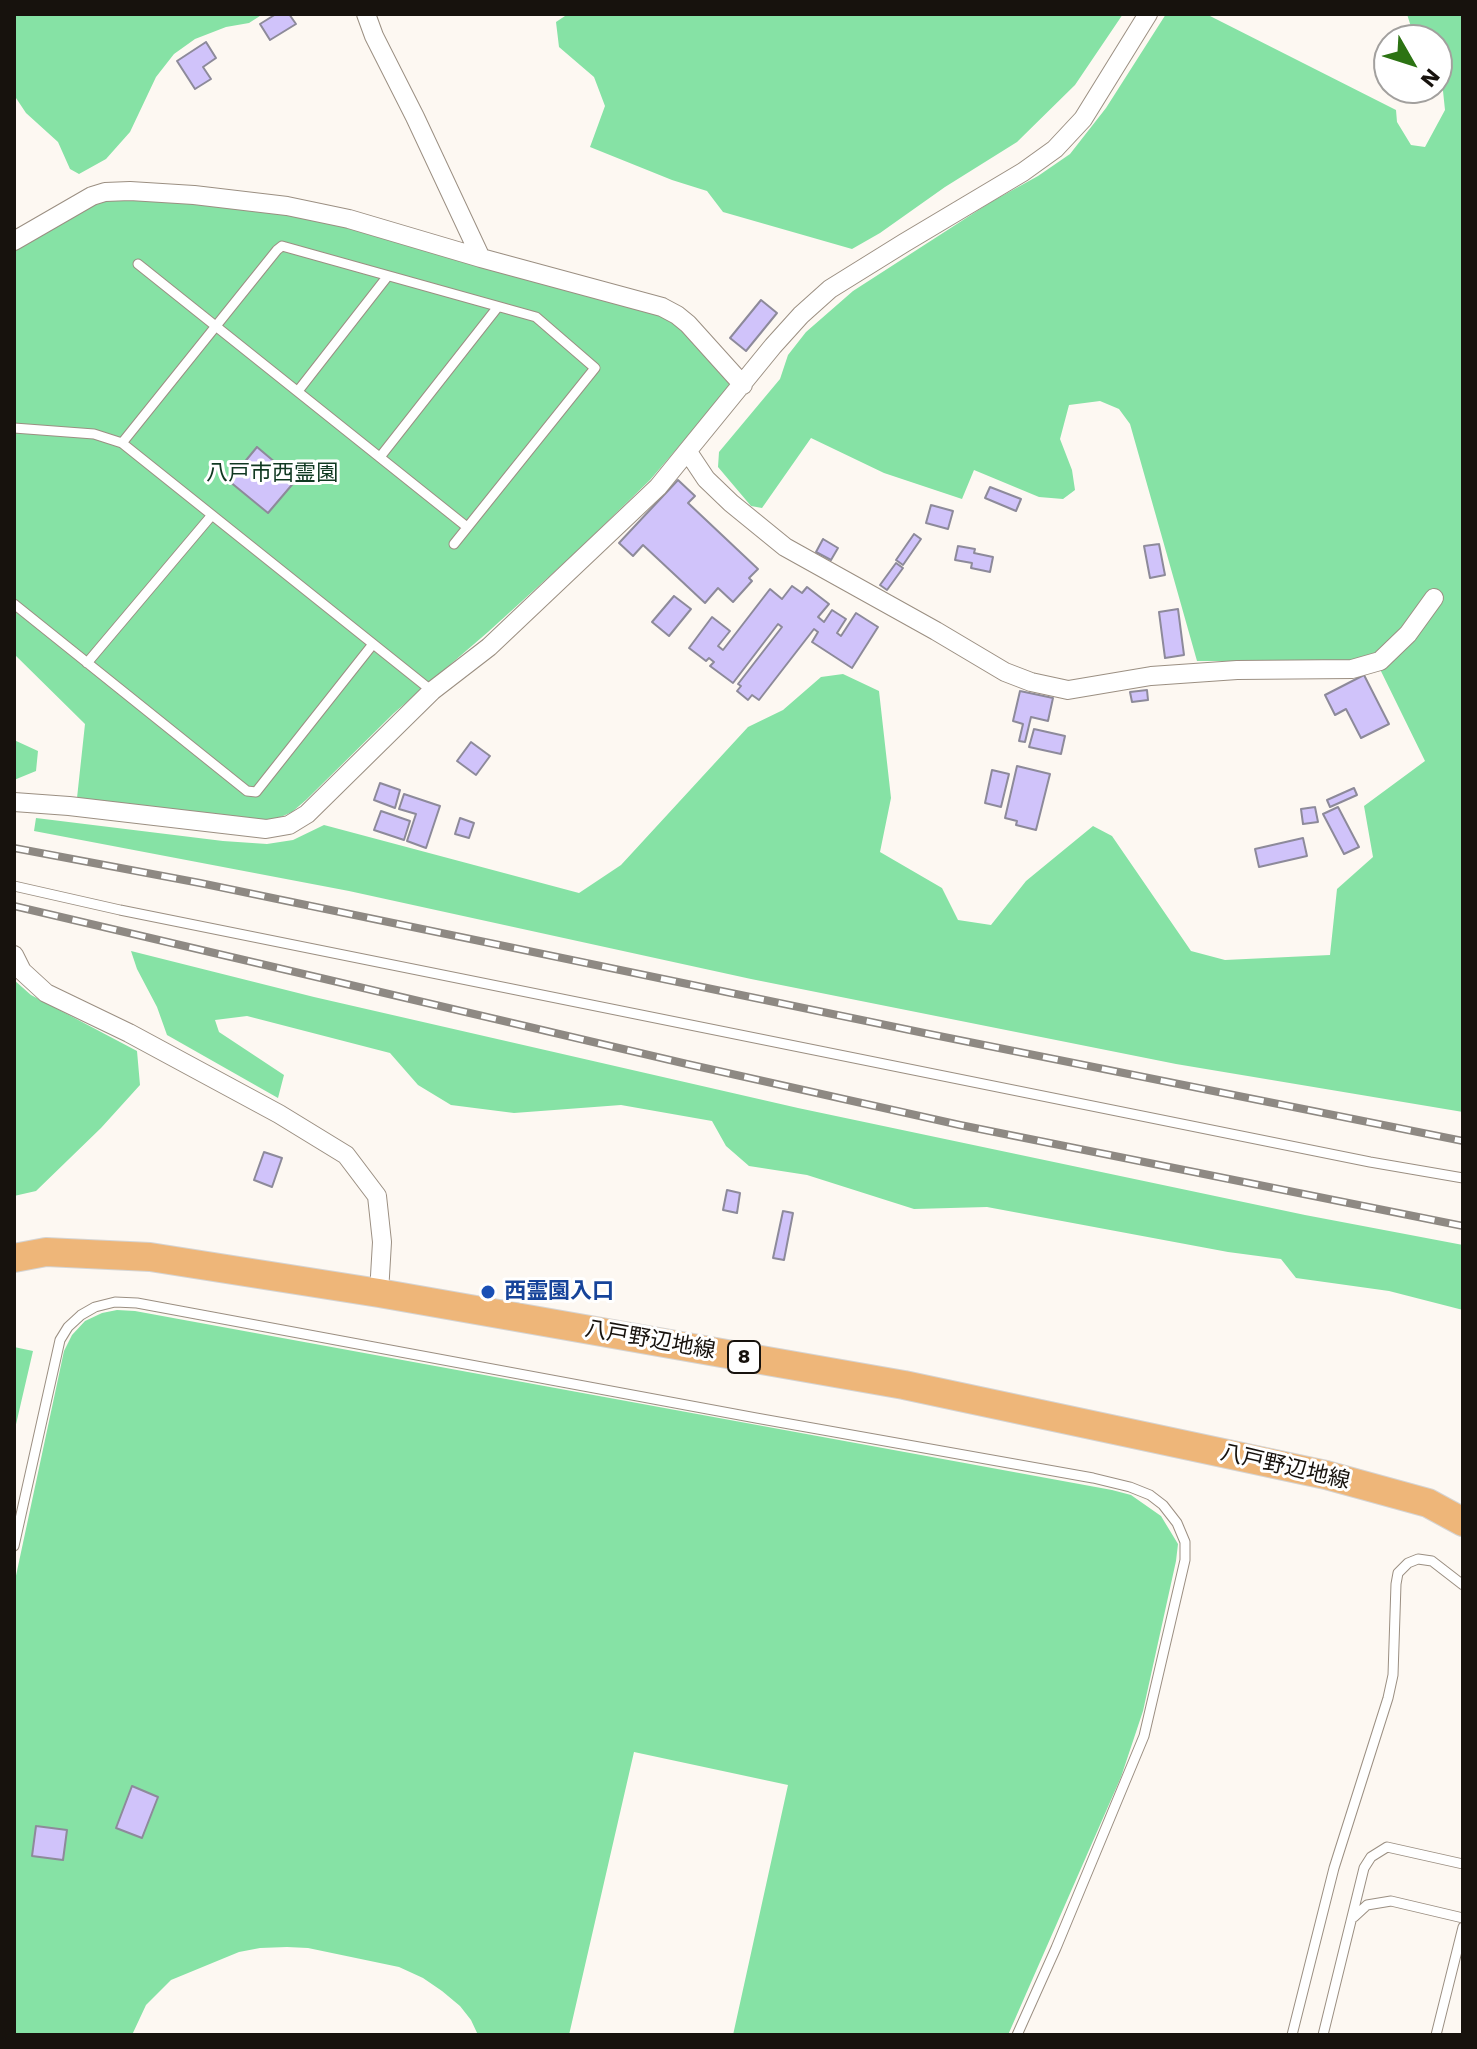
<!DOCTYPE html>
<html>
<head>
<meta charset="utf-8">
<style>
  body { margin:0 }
  #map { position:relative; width:1477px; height:2049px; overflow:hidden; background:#fdf8f2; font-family:"Work Sans",sans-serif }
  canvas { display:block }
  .frame { position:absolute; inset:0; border:16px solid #17120d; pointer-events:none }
  .north { position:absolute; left:1373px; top:24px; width:80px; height:80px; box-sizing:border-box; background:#fff; border:2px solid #a2a09e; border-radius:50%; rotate:129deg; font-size:22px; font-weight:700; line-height:32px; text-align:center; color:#17120d }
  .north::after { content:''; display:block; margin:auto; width:28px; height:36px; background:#2c7313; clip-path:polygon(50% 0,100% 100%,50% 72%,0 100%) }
</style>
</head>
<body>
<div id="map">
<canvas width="1477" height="2049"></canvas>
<div class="frame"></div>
<div class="north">N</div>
</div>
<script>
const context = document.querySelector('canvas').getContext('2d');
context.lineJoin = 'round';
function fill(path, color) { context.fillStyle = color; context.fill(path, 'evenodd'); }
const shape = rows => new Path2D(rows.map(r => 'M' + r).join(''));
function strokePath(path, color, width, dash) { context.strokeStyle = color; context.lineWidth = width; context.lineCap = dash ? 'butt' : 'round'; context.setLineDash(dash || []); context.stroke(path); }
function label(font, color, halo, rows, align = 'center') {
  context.font = font + ' "Work Sans","Noto Sans JP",sans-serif'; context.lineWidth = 6; context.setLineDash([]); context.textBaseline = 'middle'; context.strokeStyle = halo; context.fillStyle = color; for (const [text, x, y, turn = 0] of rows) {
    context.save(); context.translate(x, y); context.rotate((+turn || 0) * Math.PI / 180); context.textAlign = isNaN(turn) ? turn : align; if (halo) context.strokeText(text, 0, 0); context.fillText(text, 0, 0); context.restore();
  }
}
fill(shape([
  [14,14,263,14,249,23,226,27,195,39,174,54,156,77,130,132,106,159,79,174,70,169,58,142,26,113,14,95],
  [568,14,1123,14,1075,85,1017,142,945,187,880,233,852,249,723,212,707,191,672,180,590,147,605,106,594,77,559,47,556,22],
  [1166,14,1202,14,1210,16,1396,110,1397,122,1411,145,1425,147,1445,110,1443,91,1437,82,1437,40,1415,40,1407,14,1463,14,1463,1112,1176,1064,751,979,349,891,34,831,36,818,223,841,267,844,293,840,324,825,579,893,621,865,748,727,783,710,821,677,843,674,879,691,891,798,880,852,942,888,958,920,991,925,1026,881,1093,826,1112,836,1191,951,1225,960,1330,955,1337,889,1373,857,1364,806,1425,761,1376,661,1197,661,1130,424,1119,409,1100,401,1069,405,1060,439,1072,470,1075,490,1063,499,1039,497,974,470,962,499,884,473,811,438,762,508,751,506,718,467,719,452,780,379,788,355,806,332,853,291,991,202,1038,176,1070,154,1106,108],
  [136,196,281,211,352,226,665,314,677,321,733,383,650,480,575,553,488,632,394,713,306,800,292,812,274,820,258,820,77,798,85,724,14,654,14,245,102,197],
  [14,740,38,751,36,771,14,780],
  [131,951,314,997,798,1108,1305,1215,1463,1245,1463,1310,1389,1291,1296,1278,1281,1259,1228,1252,987,1207,914,1209,807,1175,749,1166,726,1146,712,1121,621,1105,514,1113,451,1105,418,1085,390,1053,247,1016,215,1020,219,1032,284,1075,278,1098,167,1035,157,1007,137,969],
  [14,980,31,995,137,1051,140,1085,101,1128,36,1191,14,1196],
  [117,1310,135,1311,1112,1490,1131,1495,1161,1516,1178,1544,1176,1561,1143,1711,1121,1777,1008,2035,733,2035,788,1785,634,1752,569,2035,478,2035,471,2020,460,2006,442,1991,423,1978,399,1967,308,1948,287,1947,260,1948,239,1952,171,1980,146,2005,132,2035,14,2035,14,1585,64,1351,72,1335,85,1321,102,1313],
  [14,1347,33,1351,14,1433]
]), '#86e2a5');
const building = shape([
  [276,14,289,14,296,24,270,40,260,24,276,14],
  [206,42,216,58,203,67,211,79,195,89,177,61,206,42],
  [761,300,777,313,746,351,730,338,761,300],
  [257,447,296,480,268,513,229,481,257,447],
  [678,480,695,496,688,503,758,569,749,578,752,581,733,602,718,588,705,603,643,545,633,556,619,543,678,480],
  [990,487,1021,499,1016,511,985,498,990,487],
  [931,505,953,511,948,529,926,523,931,505],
  [914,534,921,539,903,565,896,560,914,534],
  [823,539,838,548,831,560,816,552,823,539],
  [1159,544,1165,575,1150,578,1144,546,1159,544],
  [958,546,975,549,974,553,993,557,990,572,971,568,972,563,955,560,958,546],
  [896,563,903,568,887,590,880,585,896,563],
  [792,586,802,593,807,587,829,604,818,617,824,622,832,610,846,619,837,633,841,636,856,613,878,627,852,668,812,642,818,632,814,629,759,700,752,695,748,700,737,691,741,686,738,684,782,627,778,624,733,683,710,666,714,662,709,658,706,661,689,648,712,617,730,631,718,646,723,650,770,589,782,599,792,586],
  [674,596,691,609,669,636,652,622,674,596],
  [1178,609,1184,655,1165,658,1159,612,1178,609],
  [1364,675,1389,724,1361,738,1346,709,1335,715,1325,695,1364,675],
  [1147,690,1148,700,1132,702,1130,692,1147,690],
  [1020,691,1053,698,1048,721,1031,717,1025,742,1019,741,1023,724,1013,721,1020,691],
  [1034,729,1065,736,1061,754,1029,747,1034,729],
  [471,742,490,756,476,775,457,761,471,742],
  [1017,766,1050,774,1036,830,1016,825,1017,821,1005,818,1017,766],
  [992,770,1009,774,1001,807,985,803,992,770],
  [380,783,400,790,395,808,374,800,380,783],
  [1354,788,1357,795,1330,807,1327,800,1354,788],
  [404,794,440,806,426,848,407,841,416,814,399,809,404,794],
  [1315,807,1318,822,1303,824,1301,809,1315,807],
  [1338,807,1359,847,1344,854,1323,814,1338,807],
  [381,811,410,821,404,840,374,830,381,811],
  [460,818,474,823,469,838,455,834,460,818],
  [1303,838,1307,856,1259,867,1255,849,1303,838],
  [264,1152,282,1158,272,1187,254,1180,264,1152],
  [727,1190,740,1193,737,1213,723,1210,727,1190],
  [783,1211,793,1213,784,1260,773,1258,783,1211],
  [132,1786,158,1797,142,1838,116,1828,132,1786],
  [36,1826,67,1830,63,1860,32,1856,36,1826]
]);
fill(building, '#d0c3fa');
strokePath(building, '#8d8a9a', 2);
const lane = shape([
  [138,264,467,527],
  [298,391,387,277],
  [14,428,94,434,122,443,432,691],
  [122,443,277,250,282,246,536,317,595,368,454,544],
  [380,457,497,308],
  [14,604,247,791,256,792,373,644],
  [87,663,212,515],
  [14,886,120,910,884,1064,1370,1162,1463,1178],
  [14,1546,60,1340,68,1327,81,1315,95,1307,115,1302,137,1303,756,1418,1093,1478,1130,1487,1150,1495,1163,1505,1177,1523,1185,1542,1185,1560,1144,1736,1056,1948,1017,2035],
  [1354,1917,1367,1905,1391,1901,1463,1918],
  [1292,2035,1334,1868,1388,1698,1393,1675,1396,1584,1398,1573,1408,1563,1418,1559,1432,1561,1463,1585],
  [1323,2035,1364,1868,1371,1857,1387,1847,1463,1864],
  [1436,2035,1463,1927]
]);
const street = shape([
  [366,14,374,36,415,117,481,258],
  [14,241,92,196,105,192,130,191,194,195,287,206,349,219,481,258,662,307,677,315,688,324,743,385],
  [688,452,706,479,731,503,785,547,936,631,1005,672,1031,682,1068,690,1151,676,1237,670,1352,669,1380,661,1408,634,1434,598],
  [14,802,69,806,266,829,289,825,307,814,432,691,489,647,658,487,773,346,801,315,830,289,904,243,1023,172,1055,149,1083,119,1148,14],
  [14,955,22,971,46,993,129,1033,279,1114,346,1155,377,1196,382,1242,379,1293]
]);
const primary = shape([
  [14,1258,46,1252,150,1257,379,1293,904,1385,1326,1475,1428,1503,1463,1522]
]);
strokePath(lane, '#9b8f82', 11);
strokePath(street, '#9b8f82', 20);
strokePath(primary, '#d5d4d3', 30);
strokePath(lane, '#fff', 9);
strokePath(street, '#fff', 18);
strokePath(primary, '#eeb679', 28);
const rail = shape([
  [14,848,200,883,929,1034,1463,1141],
  [14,906,687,1064,960,1125,1463,1226]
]);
strokePath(rail, '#8e8983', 8);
strokePath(rail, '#fff', 5, [15]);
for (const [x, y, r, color] of [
  [488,1292,8,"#1a4fb4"]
]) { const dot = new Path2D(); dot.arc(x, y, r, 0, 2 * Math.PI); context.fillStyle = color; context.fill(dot); strokePath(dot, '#fff', 3); }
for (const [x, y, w] of [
  [744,1357,32]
]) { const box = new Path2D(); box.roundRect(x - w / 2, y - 16, w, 32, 6); context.fillStyle = '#fff'; context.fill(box); strokePath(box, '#17120d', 2); }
label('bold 20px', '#17120d', null, [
  ["8",744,1357]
]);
label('22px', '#103921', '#fff', [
  ["八戸市西霊園",272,474]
]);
label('bold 22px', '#164399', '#fff', [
  ["西霊園入口",504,1292]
], 'left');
label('22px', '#17120d', '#fff', [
  ["八戸野辺地線",650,1340,10],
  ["八戸野辺地線",1285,1467,13]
]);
</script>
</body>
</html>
